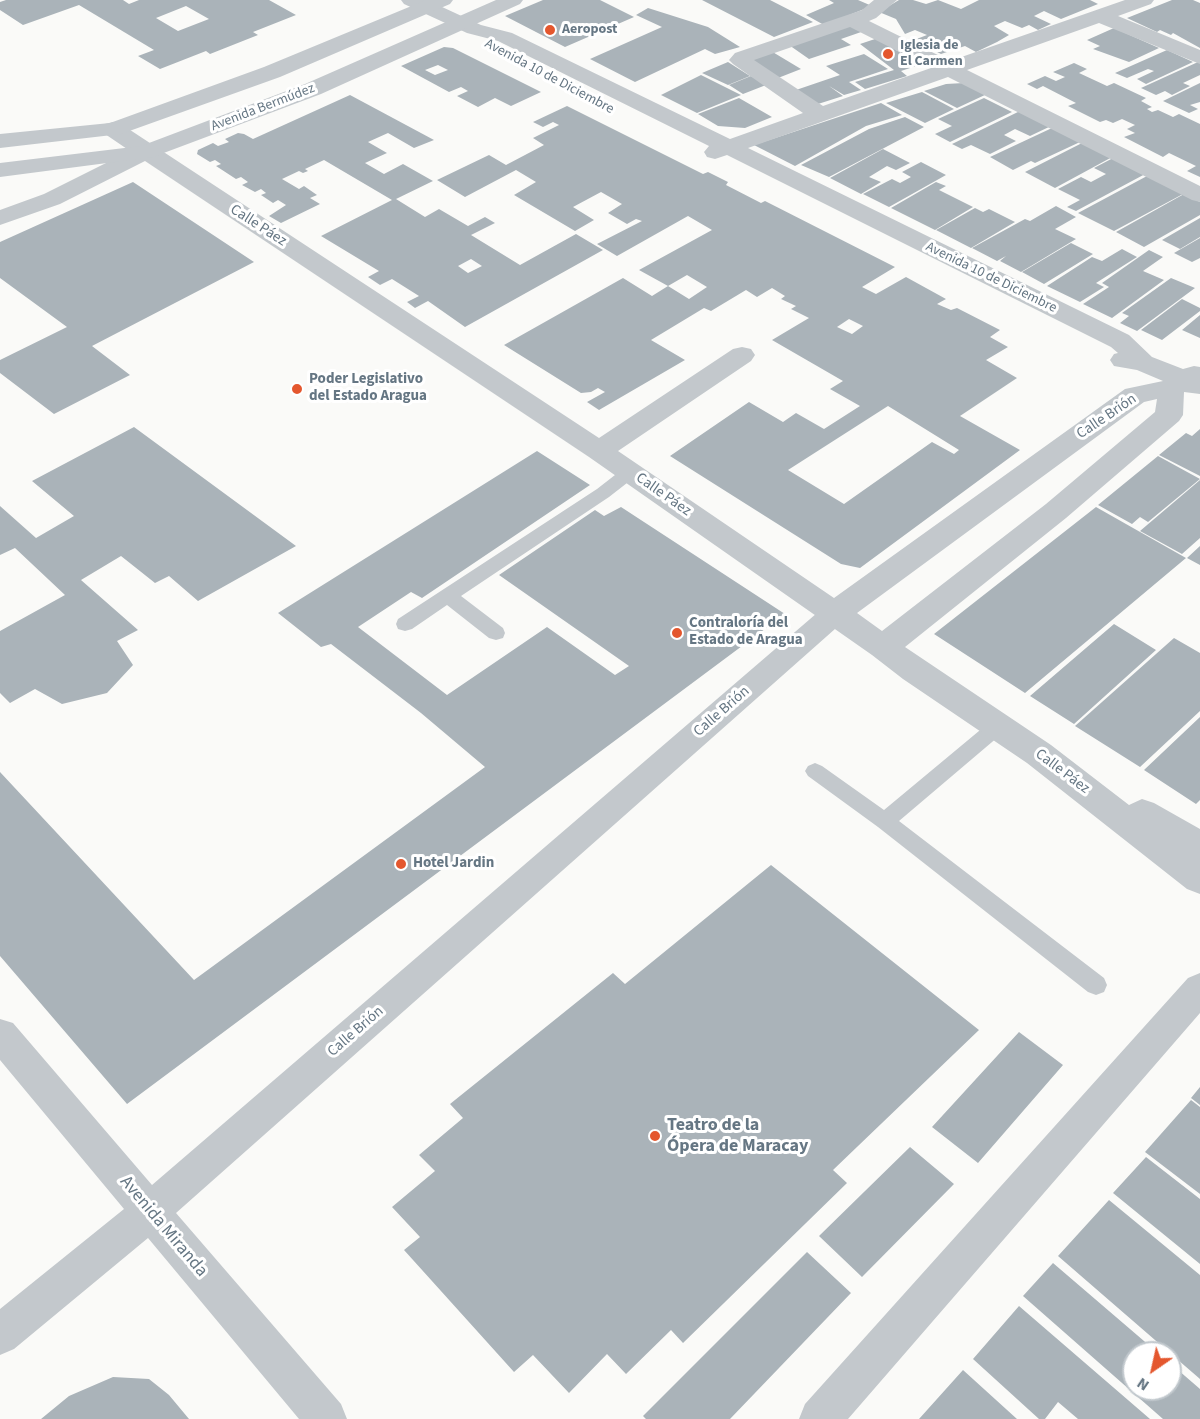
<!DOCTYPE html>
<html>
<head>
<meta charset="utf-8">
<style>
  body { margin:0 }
  #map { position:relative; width:1200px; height:1419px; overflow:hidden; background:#fafaf8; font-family:"Source Sans 3",sans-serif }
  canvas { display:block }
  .north { position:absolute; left:1122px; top:1341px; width:60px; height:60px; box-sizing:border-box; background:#fff; border:2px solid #c1c8cd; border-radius:50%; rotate:214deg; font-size:16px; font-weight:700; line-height:24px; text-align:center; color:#657683 }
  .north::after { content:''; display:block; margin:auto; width:21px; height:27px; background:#e4572e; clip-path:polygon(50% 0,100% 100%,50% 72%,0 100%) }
</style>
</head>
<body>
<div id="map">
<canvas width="1200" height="1419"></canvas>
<div class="north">N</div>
</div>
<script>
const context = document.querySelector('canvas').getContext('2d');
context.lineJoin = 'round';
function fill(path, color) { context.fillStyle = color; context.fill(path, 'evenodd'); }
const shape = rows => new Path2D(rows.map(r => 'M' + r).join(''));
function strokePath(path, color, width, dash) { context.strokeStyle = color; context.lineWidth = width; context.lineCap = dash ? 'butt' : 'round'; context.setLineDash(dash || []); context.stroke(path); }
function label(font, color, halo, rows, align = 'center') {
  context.font = font + ' "Source Sans 3",sans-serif'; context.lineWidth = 6; context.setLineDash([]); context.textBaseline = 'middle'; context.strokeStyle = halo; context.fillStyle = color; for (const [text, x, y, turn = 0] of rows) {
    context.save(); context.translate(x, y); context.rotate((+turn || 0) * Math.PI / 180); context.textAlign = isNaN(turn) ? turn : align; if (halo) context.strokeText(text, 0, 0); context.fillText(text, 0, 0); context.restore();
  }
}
fill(shape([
  [6,0,123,0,129,4,139,0,269,0,296,15,253,32,258,35,210,54,206,51,160,69,138,56,154,50,79,5,23,25,0,10,0,2],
  [186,6,209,19,178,31,156,18],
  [543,0,600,0,634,17,565,47,505,16],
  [702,0,770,0,813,22,774,37],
  [829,0,858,0,872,6,824,25,806,15,834,3],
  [899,0,913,0,926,4,938,0,961,9,979,0,1090,0,1098,4,1061,19,1044,11,1034,16,1051,24,1038,30,1029,25,1022,28,1005,21,994,26,1009,35,997,42,976,52,965,46,941,54,914,40,927,35,915,30,905,34,896,19,879,12],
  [1172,0,1193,0,1200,3,1200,48,1173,33,1171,35,1160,30,1157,32,1127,18],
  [648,8,708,27,740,47,715,54,705,49,635,82,590,59,662,27,636,15],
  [853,24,864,31,841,39,851,45,809,59,789,45],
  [1114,28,1159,48,1129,62,1093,49,1100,46,1087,40],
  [878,38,919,65,901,71,907,76,865,89,855,82,894,70,860,44],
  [444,47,453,48,541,92,511,106,495,98,478,107,457,96,468,91,461,87,449,92,401,66],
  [438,65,448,70,435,75,425,70],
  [1167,50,1193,62,1146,84,1137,79,1154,71,1148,69,1127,78,1115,73],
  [771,51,801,69,778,78,748,59],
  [864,54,888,69,849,82,861,90,844,95,829,86,843,96,818,104,796,90,840,75,826,66],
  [728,62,750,76,728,85,702,73],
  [1198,62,1200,63,1200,75,1183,83,1190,86,1172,95,1165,91,1156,95,1141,88],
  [1074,63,1087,69,1079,73,1107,86,1114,83,1146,98,1141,101,1152,107,1147,109,1152,112,1158,110,1173,117,1179,114,1200,124,1200,177,1187,171,1196,166,1169,153,1163,157,1124,137,1135,133,1127,129,1135,125,1122,119,1113,123,1106,120,1100,122,1068,106,1076,103,1043,86,1037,89,1027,84,1045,76,1056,81,1065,77,1053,72],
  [701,75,741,95,697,113,661,95],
  [751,76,766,85,743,94,729,85],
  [964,83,987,94,957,108,924,91,946,84],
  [1200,83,1200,102,1190,105,1198,109,1189,113,1163,101],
  [922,92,954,109,925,123,886,103],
  [350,95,434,140,414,148,388,133,368,142,387,153,365,163,384,174,403,164,433,181,396,199,425,217,439,209,468,226,485,217,495,223,471,235,520,265,576,234,603,250,465,327,428,301,415,308,407,302,419,296,392,279,380,285,368,277,379,271,321,236,392,200,324,160,305,169,308,171,303,173,299,171,282,179,299,189,304,186,317,195,310,198,320,204,281,223,269,216,286,205,278,200,273,203,261,195,266,193,261,189,255,192,242,185,248,182,241,177,236,179,216,166,221,164,215,160,210,162,197,154,198,150,213,143,218,146,229,142,225,139,238,133,244,134,253,139],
  [471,259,482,266,468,273,458,266],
  [739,98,772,117,745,128,718,126,698,114],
  [984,98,1012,112,950,142,935,134,952,126,938,119],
  [881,103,902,115,866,126,795,166,754,145],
  [567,106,703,174,708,172,728,182,726,185,761,203,765,201,895,267,862,287,876,294,906,277,946,299,937,304,951,310,957,308,1000,330,990,337,1008,347,986,360,1017,378,960,416,1020,450,860,568,841,564,670,456,749,402,783,422,796,413,824,429,860,406,830,389,843,381,772,340,809,318,791,309,796,306,781,299,785,296,772,288,757,297,746,290,711,311,704,308,651,340,685,360,599,410,587,402,605,392,598,388,591,392,581,393,504,345,623,278,652,296,668,286,689,299,707,287,687,275,668,286,639,270,712,230,688,216,617,256,597,244,642,221,636,219,627,224,608,213,622,204,601,192,573,207,594,220,575,231,514,195,536,182,516,170,465,197,437,180,489,155,506,165,544,145,533,138,559,125,553,122,543,127,533,122],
  [849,319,863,326,852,334,837,327],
  [888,406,959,450,954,454,932,442,844,504,788,470],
  [1020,111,1051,126,1030,136,1015,129,1004,135,1016,141,990,154,971,145,962,149,952,144],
  [905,117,924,127,829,177,801,165,869,129],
  [1052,128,1080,142,1035,163,1031,161,1013,170,990,157],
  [1084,142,1114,156,1055,188,1025,172],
  [883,149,910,163,896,170,887,166,869,177,881,182,861,194,830,178],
  [1115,157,1147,173,1076,211,1067,207,1080,200,1058,189,1081,177,1091,182,1106,174,1094,168],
  [921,162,946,175,889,207,863,194,892,179,900,183,911,177,902,172],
  [1147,176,1183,194,1114,231,1078,213],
  [133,182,254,262,92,346,130,375,54,414,0,373,0,360,67,327,0,278,0,242],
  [936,182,946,186,939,190,973,207,935,230,891,208],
  [1184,194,1200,202,1200,215,1144,247,1116,232],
  [1056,206,1076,217,1055,229,1076,239,1021,272,1000,261,1006,256,997,261,972,248,1025,219,1030,221],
  [975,208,983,212,989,209,1015,222,971,248,936,230],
  [1200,218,1200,237,1180,249,1162,240],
  [1200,238,1200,258,1192,262,1174,253],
  [1071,243,1093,254,1044,284,1022,272],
  [1122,249,1137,257,1096,283,1104,287,1080,302,1047,286,1092,257,1102,261],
  [1149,250,1163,257,1143,271,1164,280,1112,318,1083,304,1109,287,1102,283],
  [1171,278,1195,288,1137,331,1120,323,1129,316,1122,313],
  [1182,299,1200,308,1200,311,1162,340,1141,330],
  [1200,315,1200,338,1182,330],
  [134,427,296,546,198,601,169,576,155,583,121,556,81,580,138,630,117,641,133,665,107,693,62,704,35,689,10,703,0,693,0,631,65,595,15,548,0,555,0,506,36,538,74,516,32,481],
  [1200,429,1200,476,1159,455,1186,433,1192,436],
  [537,451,590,485,422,598,411,592,358,627,447,695,547,627,615,675,629,666,499,575,595,510,604,516,621,507,785,614,127,1104,0,956,0,772,194,980,485,767,421,713,331,644,321,647,278,613],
  [1158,456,1200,479,1148,522,1140,517,1132,524,1098,505],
  [1200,480,1200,538,1182,554,1140,531],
  [1096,507,1186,558,1025,693,934,634],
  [1200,546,1200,565,1187,558],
  [1114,624,1156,650,1074,724,1030,696],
  [1174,638,1200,653,1200,711,1140,767,1075,726],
  [1200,717,1200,800,1196,804,1144,770],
  [771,865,979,1030,833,1170,847,1183,683,1343,671,1330,626,1374,607,1354,569,1393,533,1355,514,1372,404,1250,420,1237,392,1207,435,1171,419,1155,463,1118,450,1104,613,973,625,984],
  [1019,1032,1063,1065,978,1163,932,1127],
  [1200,1087,1200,1105,1191,1098],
  [1191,1100,1200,1107,1200,1194,1145,1152],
  [910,1147,954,1184,862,1277,819,1236],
  [1146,1157,1200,1199,1200,1264,1113,1193],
  [1109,1200,1200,1275,1200,1379,1058,1256],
  [807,1252,851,1293,730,1419,646,1419,643,1416],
  [1053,1263,1158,1353,1134,1353,1134,1389,1170,1389,1170,1363,1200,1389,1200,1419,1163,1419,1023,1296],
  [1019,1306,1150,1419,1078,1419,1058,1402,1045,1419,1039,1419,973,1359],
  [963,1370,1017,1419,919,1419],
  [113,1377,149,1379,169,1395,189,1419,41,1419,69,1396]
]), '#aab3b9');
fill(shape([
  [630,467,636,468,638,472,636,476,609,497,461,596,503,628,505,633,503,638,496,640,489,638,447,605,412,629,405,631,398,629,396,624,398,619,597,489,624,468,630,467],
  [998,719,1005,721,1008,726,1005,731,899,821,1104,978,1107,985,1104,992,1096,995,1088,992,878,827,808,776,805,771,808,766,815,763,822,766,884,810,991,721,998,719]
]), '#c3c8cc');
fill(shape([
  [834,604,844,607,848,614,844,621,176,1213,341,1404,347,1419,299,1419,148,1238,14,1349,0,1355,0,1309,124,1209,0,1060,0,1019,13,1023,152,1185,824,607,834,604],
  [1200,973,1200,1013,848,1419,799,1419,805,1404,1188,978,1200,973]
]), '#c3c8cc');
fill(shape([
  [401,0,427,0,481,25,512,33,730,139,803,113,733,64,729,60,735,53,862,10,874,0,897,0,876,18,869,21,950,61,1125,0,1154,0,1151,4,1118,16,1200,50,1200,64,1099,23,967,70,1200,186,1200,202,1192,200,948,77,748,148,1129,335,1152,357,1183,369,1194,366,1200,367,1200,394,1184,392,1183,415,1179,421,1066,518,905,647,1051,745,1129,805,1142,799,1154,803,1200,829,1200,894,1187,889,1027,763,903,679,872,655,589,457,145,161,60,204,0,225,0,210,44,194,130,151,105,134,102,129,105,124,113,122,121,124,599,438,733,349,742,347,751,349,755,355,751,361,618,451,834,598,1125,389,1163,381,1137,370,1114,366,1110,360,1114,354,1118,353,1111,347,727,155,715,159,707,157,704,152,709,146,498,41,467,33,404,4,401,0],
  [850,27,931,68,823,106,754,60,850,27],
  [1157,399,1155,412,1046,504,882,631,857,613,1144,402,1157,399]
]), '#c3c8cc');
fill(shape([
  [426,0,453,0,450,4,280,77,121,134,0,148,0,134,110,123,264,67,426,0],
  [496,0,523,0,520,4,321,94,153,157,0,177,0,163,141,146,305,84,496,0]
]), '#c3c8cc');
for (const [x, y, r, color] of [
  [550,30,6,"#e4572e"],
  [888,54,6,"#e4572e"],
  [297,389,6,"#e4572e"],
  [677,633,6,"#e4572e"],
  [401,864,6,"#e4572e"],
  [655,1136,6,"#e4572e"]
]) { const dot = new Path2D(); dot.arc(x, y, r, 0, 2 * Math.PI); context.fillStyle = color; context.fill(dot); strokePath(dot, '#fff', 2); }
label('bold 14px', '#657683', '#fff', [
  ["Aeropost",562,30],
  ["Iglesia de",900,46],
  ["El Carmen",900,62]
], 'left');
label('14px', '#657683', '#fff', [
  ["Avenida 10 de Diciembre",549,77,28],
  ["Avenida Bermúdez",263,108,-21],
  ["Avenida 10 de Diciembre",991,278,26]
]);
label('15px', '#657683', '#fff', [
  ["Calle Páez",258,226,33],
  ["Calle Brión",1107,417,-34],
  ["Calle Páez",663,495,35],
  ["Calle Brión",722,712,-41],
  ["Calle Páez",1062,772,37],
  ["Calle Brión",356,1032,-41]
]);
label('bold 15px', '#657683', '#fff', [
  ["Poder Legislativo",309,380],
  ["del Estado Aragua",309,397],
  ["Contraloría del",689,624],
  ["Estado de Aragua",689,641],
  ["Hotel Jardin",413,864]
], 'left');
label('bold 18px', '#657683', '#fff', [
  ["Teatro de la",667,1126],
  ["Ópera de Maracay",667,1147]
], 'left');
label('18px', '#657683', '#fff', [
  ["Avenida Miranda",163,1227,50]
]);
</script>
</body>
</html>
